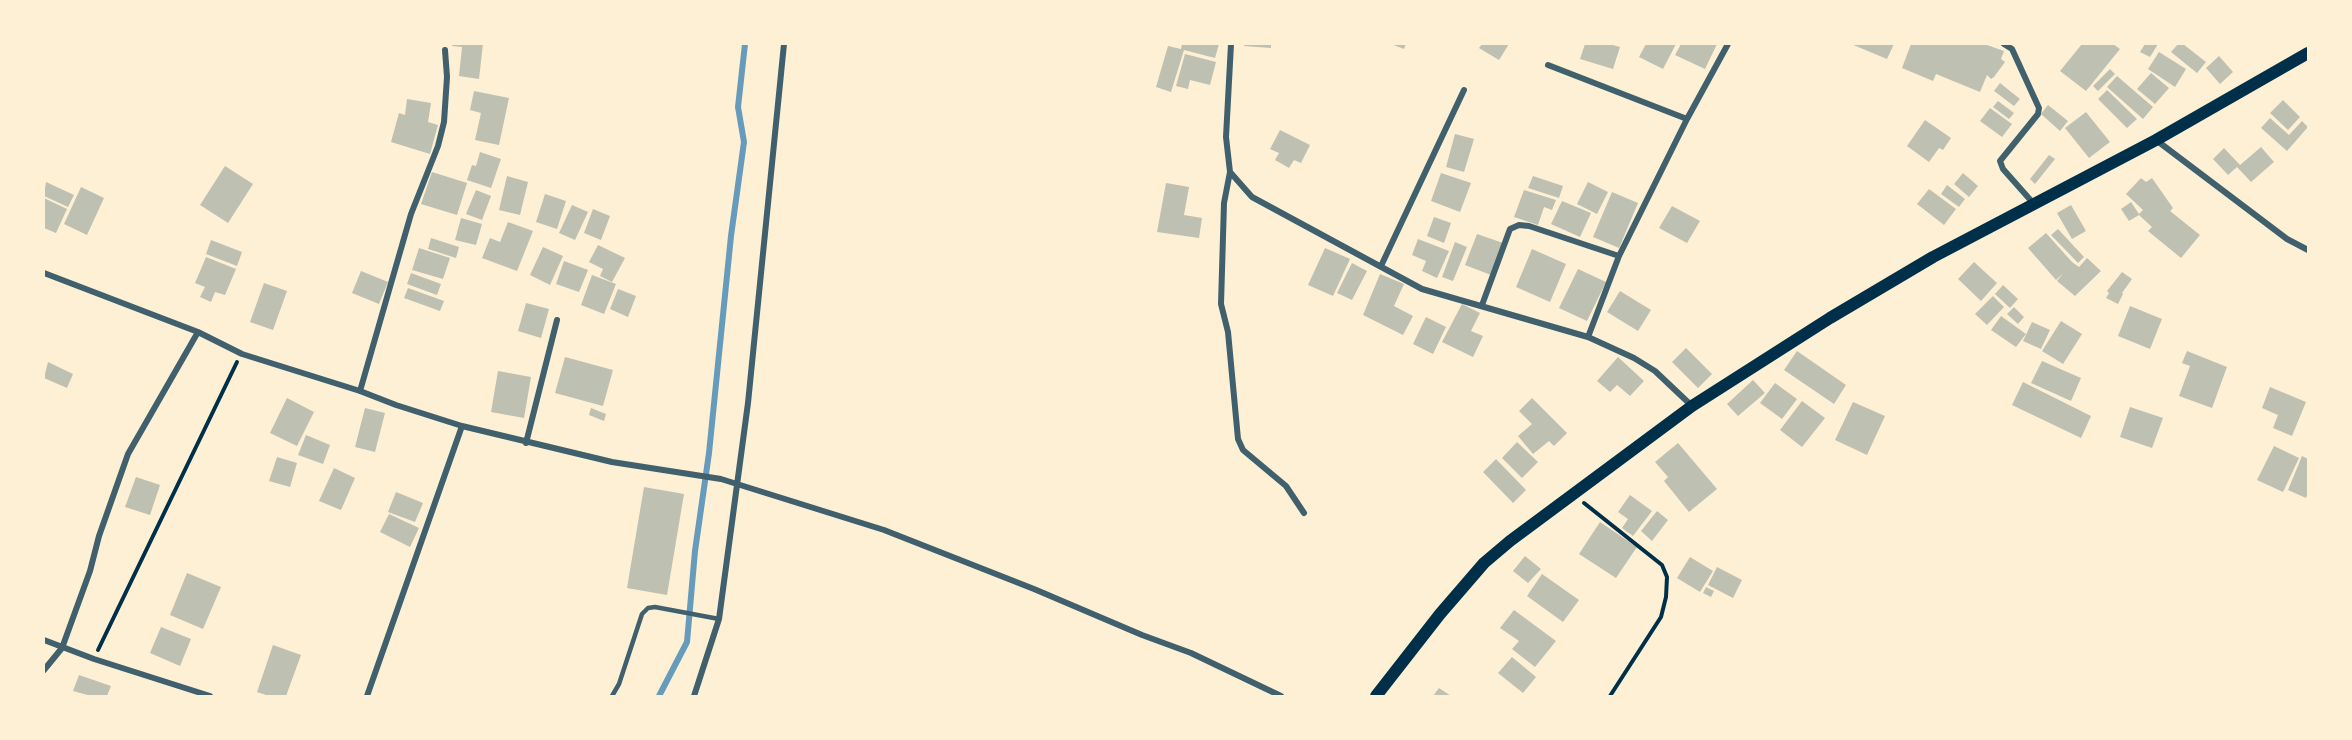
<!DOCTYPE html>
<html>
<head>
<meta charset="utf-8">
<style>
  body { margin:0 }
  #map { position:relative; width:2352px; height:740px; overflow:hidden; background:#fdf0d5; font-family:Lato,sans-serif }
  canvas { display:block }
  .frame { position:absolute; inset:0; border:45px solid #fdf0d5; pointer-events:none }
</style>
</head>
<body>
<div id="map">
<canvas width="2352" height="740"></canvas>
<div class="frame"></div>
</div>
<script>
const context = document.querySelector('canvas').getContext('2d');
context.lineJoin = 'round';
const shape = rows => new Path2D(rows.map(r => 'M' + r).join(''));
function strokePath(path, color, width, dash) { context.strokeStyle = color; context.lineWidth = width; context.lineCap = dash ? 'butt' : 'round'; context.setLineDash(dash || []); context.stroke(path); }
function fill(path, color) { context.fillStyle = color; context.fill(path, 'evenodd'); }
strokePath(shape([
  [659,696,687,642,695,551,709,453,731,236,744,142,738,107,745,44]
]), '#669bbc', 6);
fill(shape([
  [452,44,483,44,479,79,459,76,462,47,452,46],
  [1182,44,1219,44,1215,58,1184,50,1171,92,1156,87,1168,46,1181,49],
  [1244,44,1271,44,1271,48,1244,46],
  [1391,44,1406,44,1404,49],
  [1482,44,1509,44,1499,60,1479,48],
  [1585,44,1609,44,1620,47,1613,69,1580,59],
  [1646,44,1676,44,1663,69,1639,57],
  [1681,44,1717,44,1705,69,1675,55],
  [1851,44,1894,44,1887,59],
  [1911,44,1984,44,2004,51,2001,59,2005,62,1994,77,1991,79,1987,75,1980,92,1936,74,1933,81,1902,68],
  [2082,44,2113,44,2120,49,2086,91,2060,71],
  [2145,44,2158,44,2150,57,2140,52],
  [2178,44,2183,44,2206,62,2197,73,2171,52],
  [2159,52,2186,69,2175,87,2148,69],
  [1185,54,1216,62,1210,85,1190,80,1188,89,1176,86],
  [2219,56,2233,72,2220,84,2206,68],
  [2110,69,2115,74,2098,91,2093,86],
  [2151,73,2169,88,2155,104,2137,89],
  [2117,76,2153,107,2143,119,2107,87],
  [2000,83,2020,99,2014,106,1994,91],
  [2107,90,2137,119,2127,128,2098,99],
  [474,91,509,98,499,145,475,140,481,113,470,110],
  [407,99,431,103,428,122,438,125,430,154,391,142,399,113,405,115],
  [2283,100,2300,117,2288,130,2270,113],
  [1998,101,2014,113,2009,119,1993,107],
  [2048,105,2068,121,2060,131,2041,114],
  [1990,108,2012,124,2002,137,1980,121],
  [2086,112,2110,142,2089,158,2065,128],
  [2270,118,2289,135,2302,121,2308,127,2287,151,2261,128],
  [1925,120,1951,138,1943,150,1939,148,1929,162,1907,146],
  [1280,130,1310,145,1301,163,1294,160,1289,168,1275,160,1279,153,1270,149],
  [1455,134,1474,139,1464,172,1446,167],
  [2261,147,2274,162,2251,182,2237,167,2228,175,2213,159,2224,148,2240,165],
  [480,152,501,159,491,188,467,180,472,165,476,166],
  [2049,155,2055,159,2035,184,2030,179],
  [225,166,253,184,228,223,200,205],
  [432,172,467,183,457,215,421,204],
  [1441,173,1471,183,1460,212,1431,201],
  [1963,173,1978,186,1969,197,1954,184],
  [507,176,528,182,520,215,499,210],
  [1533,176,1563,186,1559,198,1528,188],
  [2141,178,2146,182,2152,178,2173,208,2170,211,2200,235,2181,258,2148,231,2152,227,2139,215,2129,221,2121,209,2131,202,2139,214,2143,210,2126,194],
  [46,182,74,195,68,207,44,196],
  [1588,182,1608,192,1597,214,1577,204],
  [1166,183,1189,187,1184,215,1202,218,1199,238,1157,232],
  [1947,185,1965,199,1959,207,1941,194],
  [81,187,104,198,87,235,64,224],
  [1929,189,1956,209,1944,225,1917,204],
  [476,190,491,196,482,220,466,214],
  [1524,190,1556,200,1552,210,1544,207,1538,225,1514,217],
  [1612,192,1638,203,1619,248,1593,237],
  [545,194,566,201,557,229,536,222],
  [44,198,67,209,56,233,44,228],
  [1562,201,1591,213,1580,237,1551,224],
  [572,205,588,212,575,240,559,233],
  [2071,205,2086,231,2072,239,2057,213],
  [1672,206,1700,221,1687,243,1659,228],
  [593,209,610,216,601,240,584,233],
  [1434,217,1451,223,1444,243,1427,236],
  [461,218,482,224,476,245,455,240],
  [508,222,533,231,517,271,482,258,490,238,500,242],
  [2058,229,2084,257,2078,263,2051,235],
  [2046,233,2072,262,2079,267,2087,258,2101,271,2075,296,2057,281,2063,273,2056,280,2028,248],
  [1477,234,1503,243,1491,275,1465,265],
  [431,238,459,247,456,258,428,249],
  [1418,239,1449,251,1437,278,1422,271,1426,261,1412,255],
  [211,240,242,252,237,266,206,254],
  [1455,242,1467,247,1453,281,1442,277],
  [598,245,625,258,612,282,600,276,603,269,589,262],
  [543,247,563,256,550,285,530,275],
  [419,248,450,258,443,279,412,270],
  [1325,248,1350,259,1333,296,1308,285],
  [1532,249,1566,264,1550,302,1516,287],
  [206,257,236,269,225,295,215,292,211,302,200,297,205,287,195,283],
  [564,261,588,270,579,292,556,284],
  [1974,262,1997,283,1981,301,1958,279],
  [1352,263,1367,271,1352,300,1337,293],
  [1578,269,1606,282,1587,321,1559,308],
  [361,271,388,282,379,304,352,293],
  [2122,272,2132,279,2122,293,2123,294,2118,304,2106,298,2109,293,2107,291],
  [411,273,441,284,437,295,407,284],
  [1380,274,1404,284,1394,306,1413,316,1403,335,1363,315],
  [592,275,616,284,604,314,581,305],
  [264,283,287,291,273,330,250,322],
  [2003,285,2018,299,2010,308,1995,294],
  [408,288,444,301,440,311,404,298],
  [618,289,636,296,628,317,610,309],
  [1620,291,1651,310,1638,331,1607,312],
  [1993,296,2004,307,1987,325,1975,314],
  [526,303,549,309,541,338,518,331],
  [1462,304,1480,313,1471,331,1483,336,1473,357,1442,342],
  [2130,306,2162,319,2150,349,2118,336],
  [2014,307,2024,317,2018,324,2007,314],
  [2001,316,2026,334,2016,347,1991,330],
  [1426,317,1446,327,1433,354,1413,344],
  [2061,321,2082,334,2063,364,2042,351],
  [2032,322,2050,330,2041,349,2023,341],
  [1686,348,1712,374,1698,388,1672,362],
  [1797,351,1846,385,1834,404,1784,370],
  [2187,351,2227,367,2212,408,2179,396,2190,366,2182,363],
  [565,357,613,370,603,406,555,393],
  [1618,357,1644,381,1630,396,1617,385,1610,392,1597,381],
  [2042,361,2081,378,2071,401,2031,383],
  [48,362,73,374,67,388,44,378],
  [498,371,531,377,524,418,491,412],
  [1753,380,1765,393,1738,416,1727,404],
  [2023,382,2091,416,2081,438,2012,405],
  [1775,383,1797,399,1782,419,1760,403],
  [2270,387,2306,402,2292,436,2273,428,2278,415,2262,408],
  [287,398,314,412,297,446,270,433],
  [1532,398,1567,433,1554,446,1549,441,1533,454,1518,436,1532,424,1519,411],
  [1802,401,1825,418,1802,447,1780,430],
  [1853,402,1885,416,1867,455,1835,440],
  [2130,407,2163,418,2152,448,2120,437],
  [365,408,385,413,375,452,355,447],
  [591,408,606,414,604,421,589,415],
  [306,435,330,445,323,464,298,455],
  [1517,442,1538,462,1522,478,1502,458],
  [1678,443,1717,489,1689,512,1664,481,1668,477,1655,462],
  [2274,446,2299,458,2283,492,2257,480],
  [2302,456,2308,459,2308,492,2306,498,2288,490],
  [277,457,297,463,290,487,269,481],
  [1496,459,1526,490,1513,503,1483,472],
  [334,468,355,478,341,510,319,501],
  [136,477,160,485,150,515,125,507],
  [644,487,684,494,667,595,627,588],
  [396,492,423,503,415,522,388,512],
  [1630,495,1652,511,1633,536,1622,528,1628,519,1618,512],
  [1657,511,1668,520,1652,541,1641,531],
  [389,514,419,528,410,547,380,532],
  [1600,522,1637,547,1616,578,1579,554],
  [1525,556,1541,569,1528,583,1513,571],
  [1690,557,1713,571,1700,592,1677,578],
  [1717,567,1742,580,1733,598,1708,585],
  [187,573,221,587,203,629,170,615],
  [1542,574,1579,600,1563,622,1527,596],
  [1706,587,1714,591,1711,597,1703,593],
  [1514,610,1556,641,1535,667,1512,649,1519,641,1500,628],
  [161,627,191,639,180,666,150,653],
  [273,645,301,655,286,696,269,696,257,692],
  [1512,657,1536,677,1523,693,1498,673],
  [79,675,111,686,107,696,91,696,73,691],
  [1439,688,1451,696,1433,696]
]), '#bec0b2');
strokePath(shape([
  [1584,503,1662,565,1667,577,1666,597,1661,617,1610,696],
  [98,650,237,362]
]), '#003049', 4);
strokePath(shape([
  [612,696,619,684,642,614,648,608,655,607,719,619]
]), '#3f606c', 4.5);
strokePath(shape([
  [1231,44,1226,137,1230,172,1252,197,1422,289,1588,337,1634,358,1655,371,1692,406],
  [2004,44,2012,49,2039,108,2038,114,2000,161,2003,169,2034,204],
  [1548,65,1687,119],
  [2156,140,2287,239,2308,250],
  [1230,172,1224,203,1221,304,1228,332,1238,439,1243,450,1286,486,1304,513],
  [1381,266,1464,90],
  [44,273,198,332,242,354,360,391,396,405,462,426,612,462,721,479,884,530,1034,589,1142,635,1191,653,1281,696],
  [1482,305,1510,229,1519,225,1529,226,1619,256],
  [1588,337,1619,256,1687,119,1728,44],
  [360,391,411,214,438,146,444,122,447,77,445,50],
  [526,443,557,320],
  [44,640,94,659,210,696],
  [44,670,62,648,90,571,99,536,128,454,198,332],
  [367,696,462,426],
  [694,696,719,619,748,403,784,44]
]), '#3f606c', 6);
strokePath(shape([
  [1376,696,1440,614,1484,563,1510,541,1692,406,1830,318,1933,257,2156,140,2308,53]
]), '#003049', 12);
</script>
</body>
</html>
